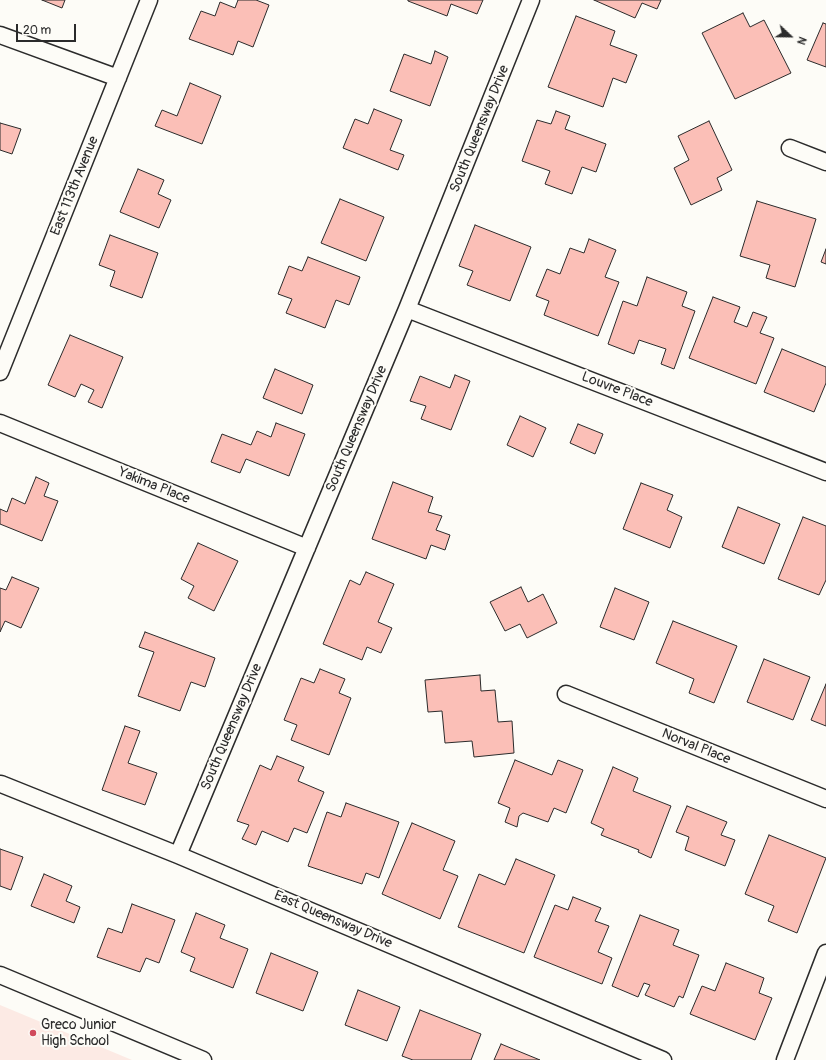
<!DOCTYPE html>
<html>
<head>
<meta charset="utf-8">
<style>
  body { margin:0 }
  #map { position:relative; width:826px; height:1060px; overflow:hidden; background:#fdfcf7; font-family:Pangolin,sans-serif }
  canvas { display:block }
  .north { position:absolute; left:770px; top:16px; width:40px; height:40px; -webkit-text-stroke:3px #fdfcf7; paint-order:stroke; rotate:112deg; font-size:11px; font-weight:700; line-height:16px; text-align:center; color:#2b2b2b }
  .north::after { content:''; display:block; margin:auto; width:14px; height:18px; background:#2b2b2b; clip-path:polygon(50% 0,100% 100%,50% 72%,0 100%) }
  .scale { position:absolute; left:16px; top:24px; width:60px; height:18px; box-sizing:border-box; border:2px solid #2b2b2b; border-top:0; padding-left:5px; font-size:12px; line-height:14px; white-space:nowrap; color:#2b2b2b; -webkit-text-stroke:3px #fdfcf7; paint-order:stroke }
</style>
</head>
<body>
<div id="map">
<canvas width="826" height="1060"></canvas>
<div class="north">N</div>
<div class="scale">20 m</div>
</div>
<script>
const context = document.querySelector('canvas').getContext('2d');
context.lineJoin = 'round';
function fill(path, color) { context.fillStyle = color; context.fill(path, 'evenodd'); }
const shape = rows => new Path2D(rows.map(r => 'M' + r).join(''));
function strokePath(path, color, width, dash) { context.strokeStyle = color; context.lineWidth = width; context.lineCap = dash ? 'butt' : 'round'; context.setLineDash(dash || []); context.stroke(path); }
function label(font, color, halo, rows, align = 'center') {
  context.font = font + ' Pangolin,sans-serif'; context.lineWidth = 4; context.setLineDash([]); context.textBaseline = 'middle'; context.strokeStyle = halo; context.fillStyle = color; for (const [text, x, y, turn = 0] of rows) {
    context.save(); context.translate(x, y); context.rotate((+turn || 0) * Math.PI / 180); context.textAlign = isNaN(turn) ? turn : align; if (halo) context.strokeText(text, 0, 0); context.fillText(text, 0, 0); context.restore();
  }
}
fill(shape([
  [0,1005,132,1060,0,1060]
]), '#fceae4');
const building = shape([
  [42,0,65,0,62,8,42,0],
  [238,0,256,0,269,5,253,47,238,41,233,55,189,39,201,11,215,16,220,2,235,8,238,0],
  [408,0,483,0,477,14,451,4,447,16,408,1,408,0],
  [594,0,661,0,657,9,642,3,635,18,594,0],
  [743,13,750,27,764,20,791,73,735,99,702,33,743,13],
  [576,16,615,31,610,45,637,55,626,83,613,78,603,107,548,87,576,16],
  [823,23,826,24,826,67,807,60,823,23],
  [435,51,448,57,430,106,390,91,404,54,431,64,435,51],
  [190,83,221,96,202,144,155,126,162,110,177,116,190,83],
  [374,109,402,120,390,150,404,155,398,170,343,148,355,119,368,124,374,109],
  [556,111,570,116,565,129,606,144,596,172,582,167,572,194,545,184,550,171,522,161,537,120,551,124,556,111],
  [709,121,732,170,717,178,722,190,691,205,674,168,689,160,678,136,709,121],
  [0,123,21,129,12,154,0,150,0,123],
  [138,169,164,180,158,194,171,200,159,228,120,212,138,169],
  [340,199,384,217,366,261,321,243,340,199],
  [757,201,816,219,795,287,766,278,770,265,740,256,757,201],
  [475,225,531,247,510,301,467,285,473,271,459,266,475,225],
  [110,235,158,253,142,298,110,286,115,271,99,265,110,235],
  [589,239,616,250,605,277,619,282,598,336,544,315,549,301,536,296,547,269,560,274,570,248,584,253,589,239],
  [826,249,826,264,821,262,826,249],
  [308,257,360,277,349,305,336,300,325,328,286,313,292,299,278,294,289,266,302,271,308,257],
  [647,277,687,292,682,306,695,311,674,369,661,364,666,349,639,340,634,354,608,344,623,301,637,306,647,277],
  [713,297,740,307,734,322,747,327,753,312,767,317,760,333,774,338,756,384,689,358,713,297],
  [70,335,123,357,102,408,88,402,94,390,81,384,75,397,48,385,70,335],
  [782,349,826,367,826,383,814,412,764,392,782,349],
  [275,369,313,385,302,414,263,398,275,369],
  [455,375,470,381,451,430,421,419,426,406,410,401,420,376,450,388,455,375],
  [520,416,546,428,533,457,507,445,520,416],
  [276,423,305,434,289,476,246,459,240,473,211,462,222,434,251,445,257,431,271,437,276,423],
  [578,424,603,434,595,454,570,443,578,424],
  [36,477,49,483,44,496,58,501,42,541,0,524,0,509,7,512,12,498,25,504,36,477],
  [393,482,433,497,428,512,442,516,436,530,450,535,445,550,431,545,426,559,372,539,393,482],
  [641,483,673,495,667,510,682,517,670,548,623,529,641,483],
  [738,507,780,524,764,564,722,547,738,507],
  [803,517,826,526,826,580,819,595,778,579,803,517],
  [198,543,238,561,214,611,188,598,194,586,181,579,198,543],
  [366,572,394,584,378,622,392,628,381,653,367,647,362,660,323,644,350,580,360,585,366,572],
  [12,577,39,588,21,628,5,621,0,632,0,588,6,590,12,577],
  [521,587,528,602,543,594,557,623,527,638,520,624,505,631,490,602,521,587],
  [615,588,649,602,634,640,600,627,615,588],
  [673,621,737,646,714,703,689,693,694,679,656,663,673,621],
  [145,632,215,658,205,687,191,682,180,711,138,696,154,652,139,647,145,632],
  [764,659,810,677,793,720,747,702,764,659],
  [320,669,345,679,339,693,351,698,329,755,291,740,297,725,284,720,301,678,314,683,320,669],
  [480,675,481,691,495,690,498,722,512,721,514,753,474,757,472,741,445,743,442,711,428,712,425,680,480,675],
  [826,684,826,726,811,720,826,684],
  [125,726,140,731,128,763,157,773,145,805,102,790,125,726],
  [277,756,304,767,298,781,324,792,307,833,294,828,288,842,262,831,256,845,242,839,249,825,237,821,260,765,271,770,277,756],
  [515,760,552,775,558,760,583,770,566,813,554,808,548,822,523,813,519,816,517,827,505,822,510,808,498,803,515,760],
  [613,767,638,778,633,791,671,806,651,858,638,852,639,850,601,835,604,829,591,823,613,767],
  [346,803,399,822,379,878,366,873,362,884,308,866,327,812,341,817,346,803],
  [687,806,727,822,721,835,735,840,725,866,685,850,689,837,676,832,687,806],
  [412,823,455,841,443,870,458,876,440,919,382,894,412,823],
  [769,835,826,858,797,933,768,921,774,906,745,894,769,835],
  [0,849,23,857,11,890,0,886,0,849],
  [516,859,555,875,524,953,458,927,479,874,505,885,516,859],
  [44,874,72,886,66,901,80,907,74,923,31,906,44,874],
  [573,897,601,908,595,921,609,926,598,952,612,958,602,984,534,957,555,905,568,910,573,897],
  [132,904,175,920,159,963,146,958,140,972,97,957,108,928,122,933,132,904],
  [196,913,225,925,220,938,248,949,233,988,190,971,195,958,181,952,196,913],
  [640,915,679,930,673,945,699,955,683,998,679,996,674,1007,645,995,650,985,644,983,638,997,612,986,640,915],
  [271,953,318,972,303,1011,256,993,271,953],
  [726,963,764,978,759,993,772,998,755,1040,690,1014,702,986,715,991,726,963],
  [358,990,400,1007,387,1041,345,1025,358,990],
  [420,1010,481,1034,471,1060,413,1060,402,1056,420,1010],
  [501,1044,540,1060,494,1060,501,1044]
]);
fill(building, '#fbbfb7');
strokePath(building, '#2b2b2b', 1);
const minor = shape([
  [0,35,118,78],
  [790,148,826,162],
  [407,309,826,472],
  [0,372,149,0],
  [0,423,307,548],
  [566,694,826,799],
  [1,784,178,855,663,1060],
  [178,855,407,309,531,0],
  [0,975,203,1060],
  [785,1060,826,953]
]);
strokePath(minor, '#2b2b2b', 19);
strokePath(minor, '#fdfcf7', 16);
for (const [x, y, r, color] of [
  [33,1033,4,"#d1495b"]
]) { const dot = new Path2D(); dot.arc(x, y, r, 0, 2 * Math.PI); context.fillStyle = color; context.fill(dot); strokePath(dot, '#fdfcf7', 1.5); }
label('14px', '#2b2b2b', '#fdfcf7', [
  ["South Queensway Drive",480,129,-68],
  ["East 113th Avenue",75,186,-68],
  ["Louvre Place",617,390,21],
  ["South Queensway Drive",357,429,-67],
  ["Yakima Place",154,486,22],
  ["South Queensway Drive",232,727,-67],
  ["Norval Place",696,747,22],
  ["East Queensway Drive",333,920,23]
]);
label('14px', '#2b2b2b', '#fdfcf7', [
  ["Greco Junior",41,1025],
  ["High School",41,1041]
], 'left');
</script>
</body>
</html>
